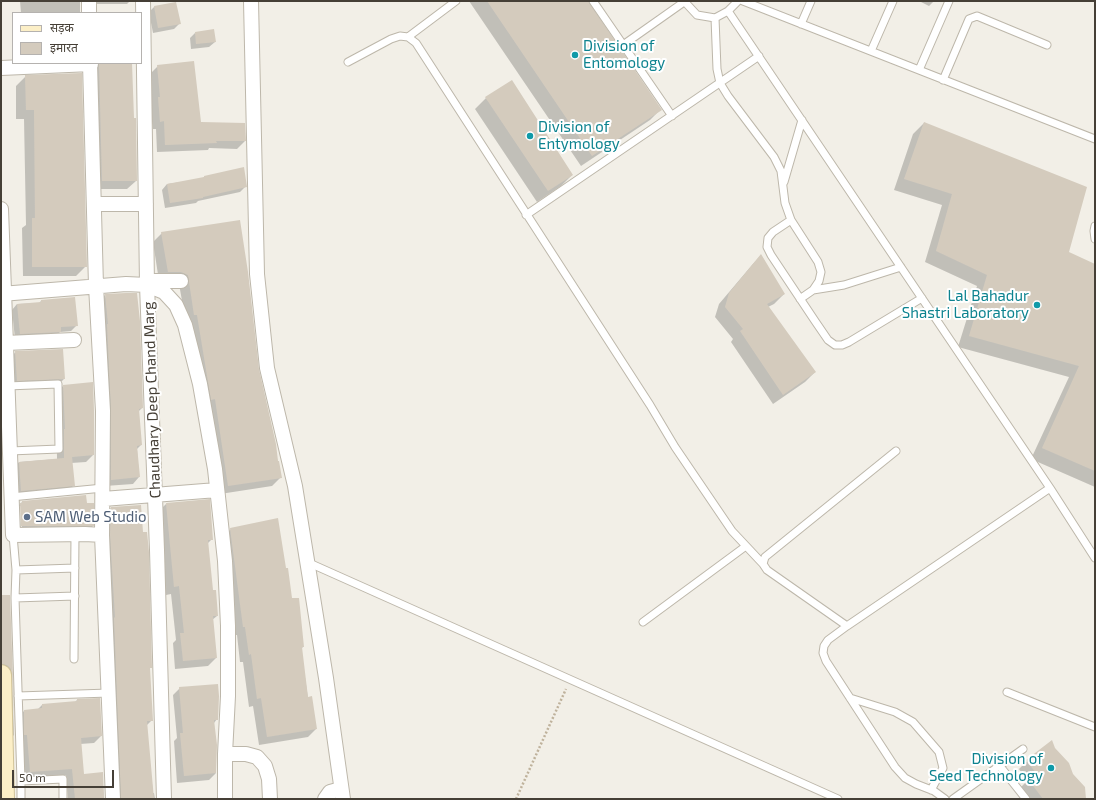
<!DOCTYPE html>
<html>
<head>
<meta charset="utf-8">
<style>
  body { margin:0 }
  #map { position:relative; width:1096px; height:800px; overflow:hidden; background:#f2efe7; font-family:"Exo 2","Noto Sans Devanagari",sans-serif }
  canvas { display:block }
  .frame { position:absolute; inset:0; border:2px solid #453f36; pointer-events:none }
  .legend { position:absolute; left:12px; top:12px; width:130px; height:52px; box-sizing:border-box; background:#fff; border:1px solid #b5b2af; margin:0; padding:5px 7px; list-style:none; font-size:12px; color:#453f36 }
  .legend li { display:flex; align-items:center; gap:8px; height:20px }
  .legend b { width:20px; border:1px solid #b5b2af }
  .scale { position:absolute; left:12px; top:770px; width:102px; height:18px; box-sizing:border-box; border:2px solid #453f36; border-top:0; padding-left:5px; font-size:12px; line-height:14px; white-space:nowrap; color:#453f36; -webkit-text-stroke:3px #fff; paint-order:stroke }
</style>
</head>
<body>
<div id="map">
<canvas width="1096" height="800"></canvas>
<div class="frame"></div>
<ul class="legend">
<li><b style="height:5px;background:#fcefc7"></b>सड़क</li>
<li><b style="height:11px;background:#d4cbbd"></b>इमारत</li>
</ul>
<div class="scale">50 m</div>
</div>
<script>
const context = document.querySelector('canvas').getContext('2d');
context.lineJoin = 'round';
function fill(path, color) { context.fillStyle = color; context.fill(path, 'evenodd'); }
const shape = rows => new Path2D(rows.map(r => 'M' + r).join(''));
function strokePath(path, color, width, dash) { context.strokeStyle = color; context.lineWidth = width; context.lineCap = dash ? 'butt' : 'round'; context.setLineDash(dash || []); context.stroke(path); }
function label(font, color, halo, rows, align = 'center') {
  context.font = font + ' "Exo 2",sans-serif'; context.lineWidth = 4; context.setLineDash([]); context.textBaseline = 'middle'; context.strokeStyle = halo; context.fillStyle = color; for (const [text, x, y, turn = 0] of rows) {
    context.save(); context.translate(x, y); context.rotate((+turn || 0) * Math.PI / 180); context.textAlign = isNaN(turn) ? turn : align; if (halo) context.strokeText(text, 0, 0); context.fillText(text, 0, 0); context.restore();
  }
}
fill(shape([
  [20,1,80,1,80,13,21,13],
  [81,1,130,1,127,4,87,4],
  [469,1,588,1,660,110,650,120,581,166],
  [919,1,934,1,929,6],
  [155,6,179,24,174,29,153,33,149,12],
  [195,33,215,42,209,47,191,49,190,38],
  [82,63,130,63,136,181,127,189,93,189,91,73],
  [158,66,200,123,245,141,237,149,209,148,208,150,157,152,156,129,153,129,150,106,152,104,150,74],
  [26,76,86,266,76,276,23,276,22,228,26,225,24,119,16,119,16,86],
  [486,98,572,175,561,186,537,202,475,109],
  [924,123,1068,253,1095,265,1095,487,1031,459,1069,377,958,347,977,286,925,262,942,205,894,190,913,134],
  [204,177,246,186,240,192,198,201,196,203,165,208,162,190,167,184,202,179],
  [162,233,258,369,281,477,272,486,220,494,186,323,179,284,159,281,153,242],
  [761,255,784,294,774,304,768,307,815,372,805,382,773,404,731,342,733,339,715,317,719,304,752,265],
  [105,295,142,408,138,412,141,445,137,449,139,477,133,484,105,486,99,302],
  [41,301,77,325,71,331,60,332,55,337,15,339,12,310,17,304,39,303],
  [16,352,64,379,56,387,9,388,7,360],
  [63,386,93,455,86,462,71,463,74,485,66,493,14,498,12,470,19,462,57,459,56,393],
  [22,502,86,504,93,526,87,531,22,531,21,506,19,506,20,531,16,531,17,507],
  [166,504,212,539,207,544,212,592,217,616,212,620,216,658,208,666,175,669,173,643,176,640,171,594,166,595,158,512],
  [111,508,151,667,149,669,152,720,146,726,153,793,154,793,155,799,115,799,104,515],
  [231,529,291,599,303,647,301,649,308,698,316,729,308,737,259,745,253,706,249,707,243,662,240,662,237,635,235,635,222,538],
  [1,596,9,596,14,735,4,745,1,683],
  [180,688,217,719,214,723,216,773,209,780,177,783,174,741,177,738,173,695],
  [77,700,101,736,94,743,80,744,83,775,102,773,104,799,68,799,66,775,24,778,17,718,24,711,37,710,42,705,75,702],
  [1054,749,1073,775,1085,799,1029,799,1020,788,1027,781,1019,769,1027,761]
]), '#0003');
fill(shape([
  [487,1,588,1,662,110,592,156],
  [176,2,181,24,158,28,154,6],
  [214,29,216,42,196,44,195,32],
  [194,61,201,122,245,123,246,141,216,141,217,143,165,145,164,121,160,122,158,97,160,97,157,65],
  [99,63,132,63,134,118,136,118,137,181,102,181],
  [82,73,87,267,32,267,32,218,35,218,34,110,26,110,25,75],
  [512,80,573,175,548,191,485,97],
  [924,122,1087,187,1069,252,1095,264,1095,471,1042,448,1079,366,969,336,987,275,936,251,952,194,904,179],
  [244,167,247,187,203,197,203,198,170,203,167,184,204,177,204,176],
  [240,220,248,272,259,369,276,444,278,461,279,461,282,478,228,486,215,399,211,400,197,315,194,315,188,275,181,272,168,272,161,232],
  [761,254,785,294,767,304,816,372,783,395,740,331,743,329,725,307,729,293],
  [126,293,137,293,140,321,143,408,139,409,142,445,137,446,140,477,111,480,111,411,107,324,108,324,105,294],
  [75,297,78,326,61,327,61,332,20,334,17,304,41,302,41,300],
  [63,349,65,379,17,381,15,351],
  [93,382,94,411,94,455,72,457,75,486,21,491,19,462,64,458,64,429,65,429,63,385],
  [86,495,87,503,94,503,94,526,21,526,20,503,22,503,22,501],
  [210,499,213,540,208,540,213,590,216,590,218,616,213,616,217,658,183,661,180,633,184,633,179,586,174,587,166,503],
  [141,505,143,532,147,532,149,552,152,668,150,668,153,721,147,721,154,799,121,799,114,618,115,617,110,535,111,507],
  [278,518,286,568,288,568,292,598,299,598,304,647,302,647,308,697,312,696,317,729,267,737,261,698,257,699,251,654,249,655,245,627,243,627,230,528],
  [1,595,10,595,15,736,12,674,11,669,7,665,1,664],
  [218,684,219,696,218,720,214,720,217,745,216,773,184,776,180,733,183,733,179,687],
  [100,698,102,736,81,738,84,774,103,772,104,799,75,799,72,769,30,772,27,735,24,735,24,710,42,708,42,704,77,701,77,699],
  [1052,740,1055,748,1069,763,1073,774,1085,787,1086,799,1043,799,1028,779,1036,773,1026,760]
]), '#d4cbbd');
const lane = shape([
  [593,1,672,116],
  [684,1,697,15,715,18,728,11,738,1],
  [743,1,1095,139],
  [728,11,1050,488,1095,558],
  [715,18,717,69,720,83,728,96,774,157,781,171,785,203,791,220,818,262,821,272,819,281,813,290,800,299],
  [801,24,811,1],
  [408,37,456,1],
  [623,45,684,2],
  [871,51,893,1],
  [348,62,391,39,400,36,408,37,416,43,650,405,675,447,732,531,763,564],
  [919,70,949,1],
  [943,80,969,19,977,16,1047,45],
  [784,182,802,120],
  [526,215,759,56],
  [791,220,773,232,768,238,767,247,771,255,815,321,828,340,835,345,842,345,849,342,922,298],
  [1095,226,1094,231,1095,239],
  [813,290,844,285,901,267],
  [7,386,58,384,59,449,10,451],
  [11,497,103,488],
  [13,535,16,570,15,598,21,781,63,779,63,799],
  [307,562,838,799],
  [16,570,75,568],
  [15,598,75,596],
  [643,622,746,546],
  [847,626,767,570,763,564,765,557,896,451],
  [74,659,75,534],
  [1007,692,1095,727],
  [18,696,109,693],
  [850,698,895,712,913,722,939,752,943,768,931,790],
  [999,765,1026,799],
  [21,781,21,799],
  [945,799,934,791,916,784,905,778,895,767,826,661,823,653,824,646,828,640,847,626,1050,488],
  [953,799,1023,749]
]);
const street = shape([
  [89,1,89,13],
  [143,1,147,285,157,550,164,799],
  [251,1,257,274,267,368,295,486,326,678,343,799],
  [90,63,96,286,103,411,102,535],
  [1,68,91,64],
  [94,204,146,204],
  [1,209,13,535,85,534,102,535,113,799],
  [147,281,181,281],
  [1,294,126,284,147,285,164,292,176,305,185,325,200,384,215,469,225,561,228,626,228,696,225,754,225,799],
  [6,343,74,340],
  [103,499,217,490],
  [225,754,246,754,257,757,265,766,269,779,270,799],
  [325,799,330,792,341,789]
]);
const secondary = shape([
  [1,675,4,799]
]);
strokePath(lane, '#bdb7aa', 9);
strokePath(street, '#bdb7aa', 16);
strokePath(secondary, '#d0c298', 22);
strokePath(shape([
  [516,799,566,689]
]), '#bfb29c', 2.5, [2, 2]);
strokePath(lane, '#fff', 7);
strokePath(street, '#fff', 14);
strokePath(secondary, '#fcefc7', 20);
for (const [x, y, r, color] of [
  [575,55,4,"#0f9aa8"],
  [530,136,4,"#0f9aa8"],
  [1037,305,4,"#0f9aa8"],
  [27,517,4,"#5c6f8a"],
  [1051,768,4,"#0f9aa8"]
]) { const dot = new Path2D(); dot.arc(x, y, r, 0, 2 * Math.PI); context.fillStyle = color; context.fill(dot); strokePath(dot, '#fff', 1.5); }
label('15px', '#0d838f', '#fff', [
  ["Division of",583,46],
  ["Entomology",583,63],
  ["Division of",538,127],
  ["Entymology",538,144],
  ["Lal Bahadur",1029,296,"right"],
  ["Shastri Laboratory",1029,313,"right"],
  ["Division of",1043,759,"right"],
  ["Seed Technology",1043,776,"right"]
], 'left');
label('15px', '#453f36', '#fff', [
  ["Chaudhary Deep Chand Marg",152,400,-92]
]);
label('15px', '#4e5e75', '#fff', [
  ["SAM Web Studio",35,517]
], 'left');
</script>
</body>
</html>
